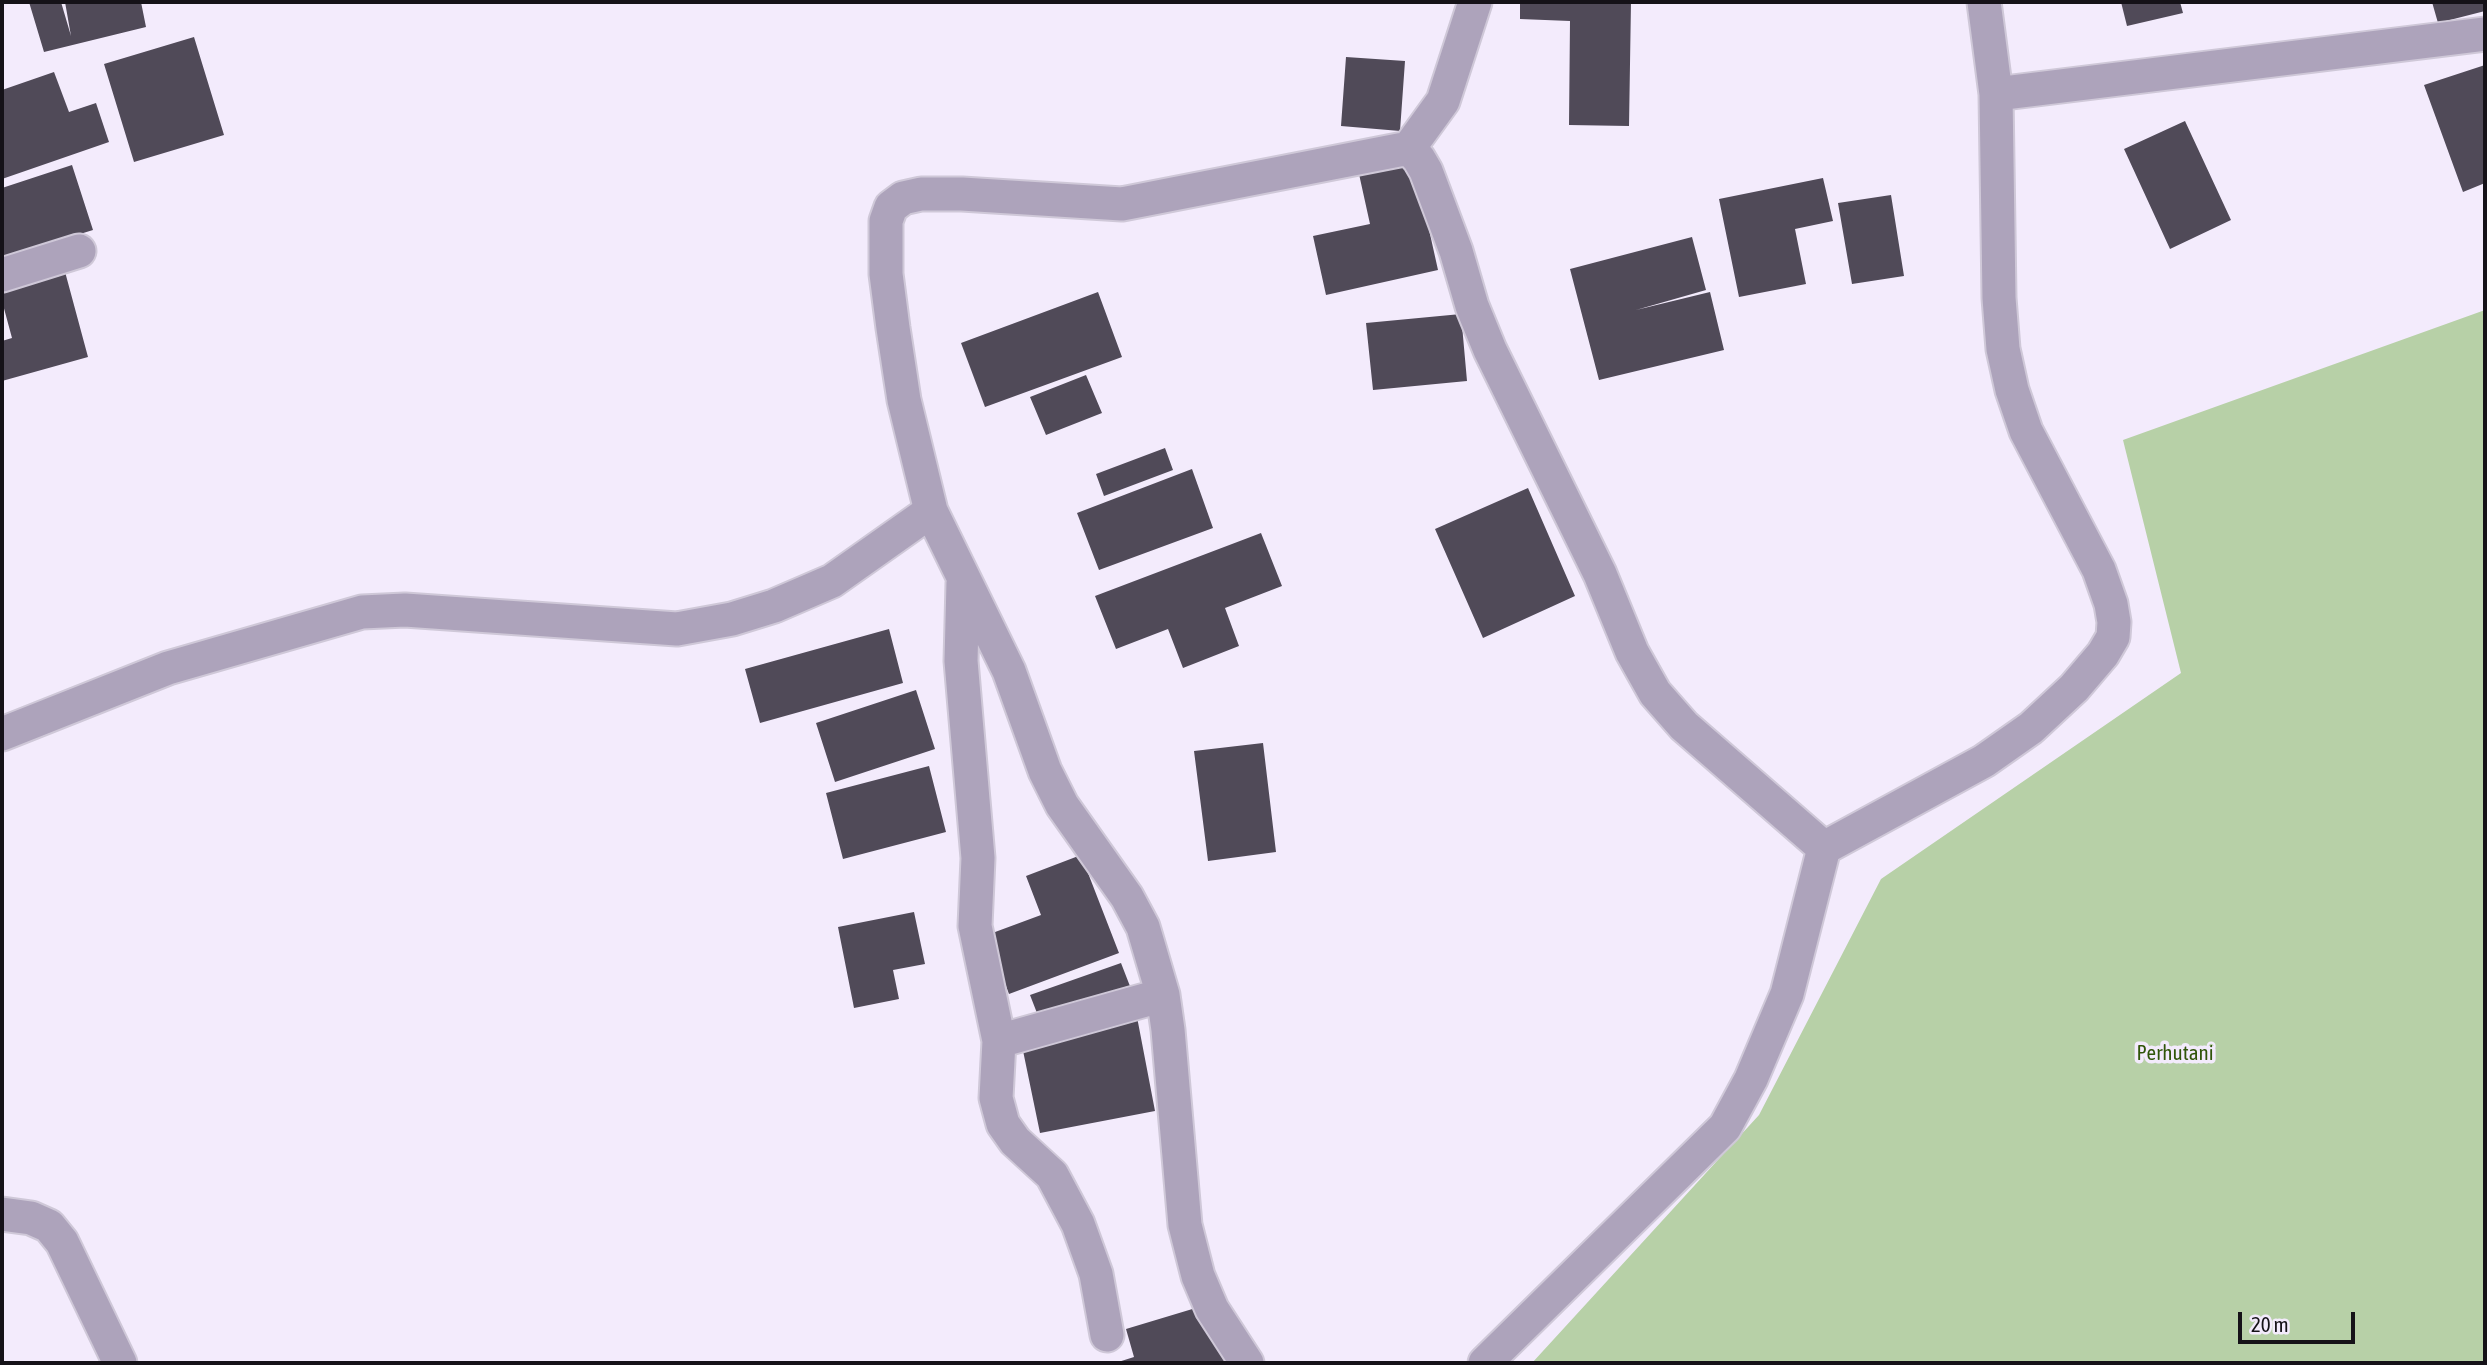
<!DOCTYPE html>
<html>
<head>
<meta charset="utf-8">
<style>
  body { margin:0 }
  #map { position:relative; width:2487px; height:1365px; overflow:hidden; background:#f3ebfc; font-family:"Asap Condensed",sans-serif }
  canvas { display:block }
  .frame { position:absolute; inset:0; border:4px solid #151218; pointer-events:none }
  .scale { position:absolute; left:2238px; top:1312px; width:117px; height:32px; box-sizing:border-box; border:4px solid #151218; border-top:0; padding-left:9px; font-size:21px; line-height:24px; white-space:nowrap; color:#151218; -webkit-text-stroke:5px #f3ebfc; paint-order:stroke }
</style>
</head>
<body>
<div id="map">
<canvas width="2487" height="1365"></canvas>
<div class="frame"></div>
<div class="scale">20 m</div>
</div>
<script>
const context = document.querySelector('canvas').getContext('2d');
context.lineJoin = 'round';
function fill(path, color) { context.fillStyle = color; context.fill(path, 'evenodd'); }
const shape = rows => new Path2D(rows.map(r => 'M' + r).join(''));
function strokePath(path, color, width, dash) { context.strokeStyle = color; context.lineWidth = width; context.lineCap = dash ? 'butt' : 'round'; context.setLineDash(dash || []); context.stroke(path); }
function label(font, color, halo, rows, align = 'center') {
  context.font = font + ' "Asap Condensed",sans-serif'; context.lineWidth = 7; context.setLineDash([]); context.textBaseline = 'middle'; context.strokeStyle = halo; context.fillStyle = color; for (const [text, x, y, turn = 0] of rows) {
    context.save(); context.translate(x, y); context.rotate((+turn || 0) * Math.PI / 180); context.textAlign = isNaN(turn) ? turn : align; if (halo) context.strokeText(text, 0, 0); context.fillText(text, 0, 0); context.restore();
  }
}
fill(shape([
  [2485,310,2485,1363,1532,1363,1759,1115,1881,879,2181,673,2123,440]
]), '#b7d0a7');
fill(shape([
  [29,2,61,2,71,36,65,2,141,2,146,27,44,52],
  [1520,2,1631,2,1629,126,1569,125,1570,21,1520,19],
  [2121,2,2180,2,2183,13,2127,26],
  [2432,2,2485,2,2485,11,2438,23],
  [194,37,224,135,134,162,104,64],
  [1346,57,1405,61,1400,131,1341,126],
  [2485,65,2485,183,2463,192,2424,85],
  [54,72,69,112,96,103,109,142,2,179,2,90],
  [2185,121,2231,220,2170,249,2124,149],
  [1414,162,1438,270,1326,295,1313,236,1370,224,1359,174],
  [72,165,93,230,2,258,2,188],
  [1823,178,1833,221,1795,229,1806,284,1739,297,1719,199],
  [1891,195,1904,276,1852,284,1838,203],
  [1692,237,1706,290,1636,310,1710,292,1724,350,1599,380,1570,269],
  [64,268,88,357,2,381,2,341,12,338,2,301,2,285],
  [1098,292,1122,357,985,407,961,343],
  [1461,314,1467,381,1373,390,1366,323],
  [1086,375,1102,413,1046,435,1030,397],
  [1165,448,1173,470,1104,496,1096,474],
  [1192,469,1213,528,1099,570,1077,513],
  [1528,488,1575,596,1483,638,1435,529],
  [1261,533,1282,586,1225,608,1239,646,1183,668,1168,629,1116,649,1095,596],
  [889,629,903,683,760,723,745,669],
  [916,690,935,749,835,782,816,723],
  [1263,743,1276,852,1208,861,1194,751],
  [929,766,946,832,843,859,826,793],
  [1081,855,1119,953,1009,994,987,935,1041,915,1026,876],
  [914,912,925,964,893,970,899,999,854,1008,838,927],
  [1121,963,1133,994,1042,1026,1030,995],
  [1137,1017,1155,1111,1040,1133,1021,1041],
  [1209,1304,1226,1363,1115,1363,1134,1357,1126,1329]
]), '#504a58');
const minor = shape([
  [1996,94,2485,34],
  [1409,148,1443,101,1475,2],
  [2,275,79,251],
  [963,583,961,661,978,858,975,926,999,1041,1163,995],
  [2,734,168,668,362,612,405,610,677,629,732,619,774,606,832,581,931,511],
  [999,1041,996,1098,1003,1124,1015,1141,1052,1175,1078,1224,1096,1274,1107,1335],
  [2,1214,31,1218,49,1226,62,1242,120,1363],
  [1247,1363,1212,1309,1198,1276,1185,1225,1168,1030,1163,995,1143,927,1127,897,1062,805,1045,771,1009,671,931,511,904,400,893,328,886,274,886,221,891,207,903,198,921,194,962,194,1122,204,1409,148,1419,159,1426,171,1456,251,1472,306,1490,350,1600,574,1632,652,1655,693,1684,726,1824,848],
  [1485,1363,1725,1127,1751,1079,1787,994,1824,848,1984,761,2031,728,2074,688,2103,654,2113,637,2114,622,2111,604,2099,570,2026,431,2012,390,2003,349,1999,298,1996,94,1984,2]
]);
strokePath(minor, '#cfc8d8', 37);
strokePath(minor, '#ada3bb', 33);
label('21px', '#305509', '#f3ebfc', [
  ["Perhutani",2175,1053]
]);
</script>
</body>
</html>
